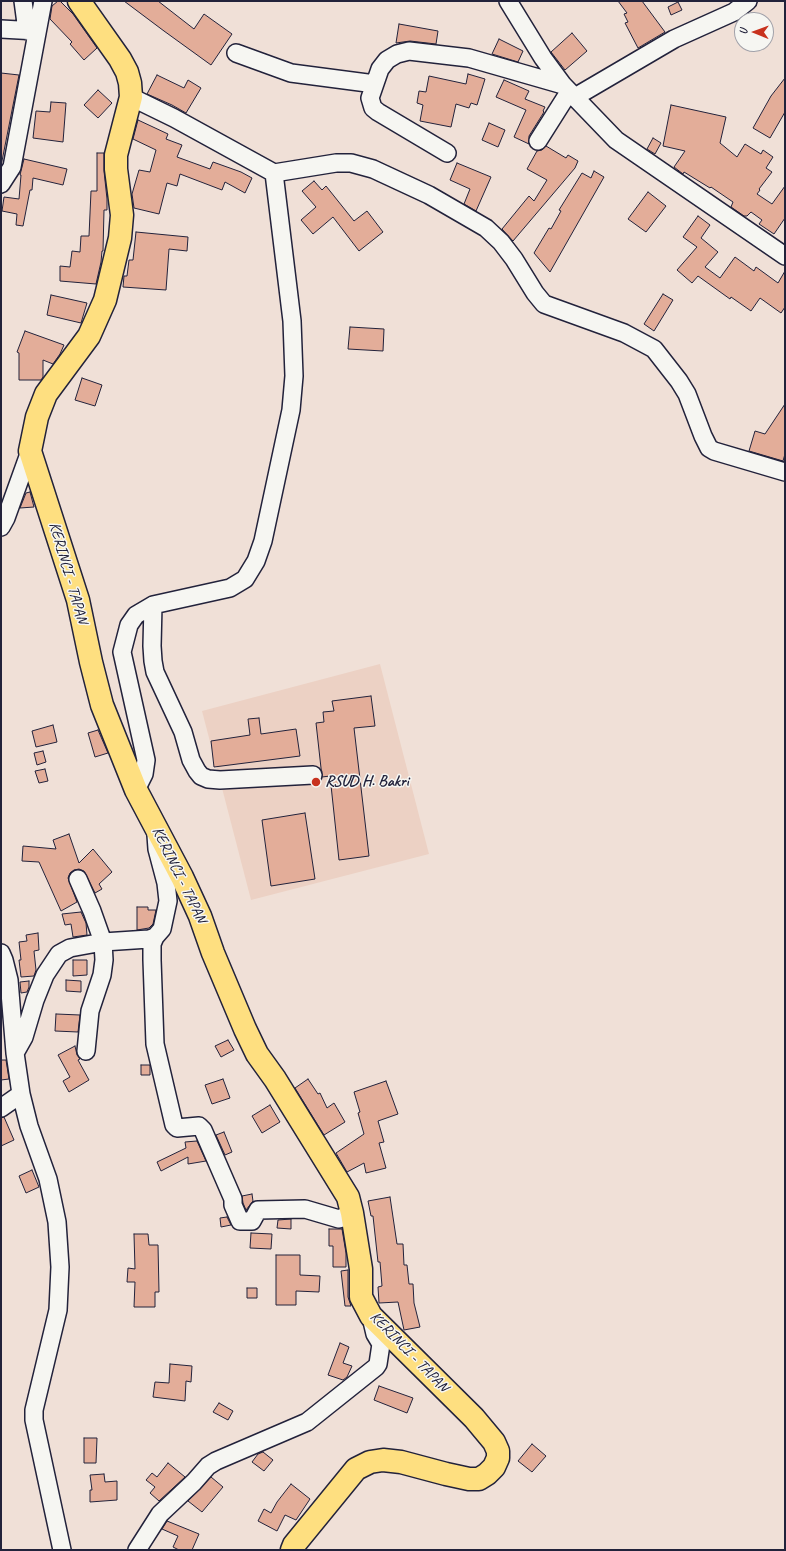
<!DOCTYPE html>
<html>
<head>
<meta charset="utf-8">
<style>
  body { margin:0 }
  #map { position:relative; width:786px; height:1551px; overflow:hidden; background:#f0e0d7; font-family:Caveat,sans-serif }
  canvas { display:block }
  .frame { position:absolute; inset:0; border:2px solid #22223b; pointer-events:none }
  .north { position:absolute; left:734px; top:12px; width:40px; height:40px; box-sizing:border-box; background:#f6f6f2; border:1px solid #a1a1a9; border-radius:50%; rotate:271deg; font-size:11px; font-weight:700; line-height:16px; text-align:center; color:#22223b }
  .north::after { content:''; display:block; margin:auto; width:14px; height:18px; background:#c8321e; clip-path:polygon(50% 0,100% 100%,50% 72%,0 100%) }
</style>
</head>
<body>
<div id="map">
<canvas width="786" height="1551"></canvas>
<div class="frame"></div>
<div class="north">U</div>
</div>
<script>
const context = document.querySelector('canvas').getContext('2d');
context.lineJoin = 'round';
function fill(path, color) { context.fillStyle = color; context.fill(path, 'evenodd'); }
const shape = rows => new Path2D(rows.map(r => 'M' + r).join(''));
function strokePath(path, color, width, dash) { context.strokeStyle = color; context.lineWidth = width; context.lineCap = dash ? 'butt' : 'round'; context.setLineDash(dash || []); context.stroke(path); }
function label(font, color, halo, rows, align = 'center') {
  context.font = font + ' Caveat,sans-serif'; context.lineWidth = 3; context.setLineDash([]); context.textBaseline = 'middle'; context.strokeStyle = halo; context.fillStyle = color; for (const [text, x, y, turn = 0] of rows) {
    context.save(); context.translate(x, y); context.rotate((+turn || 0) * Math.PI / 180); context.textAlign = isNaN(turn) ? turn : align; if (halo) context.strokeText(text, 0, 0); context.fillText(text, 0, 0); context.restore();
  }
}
fill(shape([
  [380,664,429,854,251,900,202,711]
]), '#ecd1c4');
const building = shape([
  [58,1,60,1,73,14,97,48,84,60,70,44,72,42,50,19,52,6,58,1],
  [124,1,158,1,194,29,204,14,232,34,211,65,164,31,124,1],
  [618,1,642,1,665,32,638,48,625,23,628,22,624,14,627,13,618,1],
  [678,2,682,10,671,15,668,7,678,2],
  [399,24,438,31,436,44,410,41,396,43,399,24],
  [572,33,587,51,565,70,551,52,572,33],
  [499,39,523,51,518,62,492,54,499,39],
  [1,73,19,75,1,166,1,73],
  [468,74,485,79,477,105,471,103,469,108,456,104,451,127,420,121,423,105,417,103,419,91,426,92,429,76,466,84,468,74],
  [157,75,184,88,188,80,201,88,186,113,172,105,147,94,157,75],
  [785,78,785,112,770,138,753,128,771,96,785,78],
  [504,80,529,91,525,99,545,107,543,111,544,112,529,136,529,144,514,137,526,110,496,97,504,80],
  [98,90,112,103,98,118,84,105,98,90],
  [51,102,66,103,63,142,33,138,36,111,50,112,51,102],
  [671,105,726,117,720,143,737,157,745,144,761,154,763,150,773,157,766,168,772,172,759,189,760,190,757,194,772,204,785,186,785,218,774,234,759,224,762,220,751,212,747,216,744,216,731,207,733,202,711,187,710,188,684,172,683,174,674,167,685,151,663,146,671,105],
  [138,120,168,134,166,139,182,145,177,157,210,169,213,162,241,172,252,178,245,193,225,182,222,190,180,174,177,186,167,183,159,214,134,208,132,194,139,170,150,172,156,150,133,139,138,120],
  [489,123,505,130,498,147,482,140,489,123],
  [653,138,661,143,655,154,647,149,653,138],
  [546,146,566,158,568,155,578,161,575,168,513,241,502,229,529,196,534,201,547,180,527,169,537,151,542,150,546,146],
  [97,153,104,153,104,171,107,199,107,210,104,210,103,251,102,251,101,262,96,284,60,281,60,266,70,267,72,251,80,252,81,236,89,236,91,191,97,191,97,153],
  [24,159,67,169,63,185,33,178,32,190,30,190,23,226,16,225,17,214,2,211,4,197,19,199,21,175,20,175,24,159],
  [457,163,491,177,476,211,464,204,470,189,450,180,457,163],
  [594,171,604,177,550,272,534,253,549,228,551,229,561,211,559,210,582,173,591,178,594,171],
  [314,181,322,190,326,186,354,221,367,211,383,232,359,251,333,217,313,234,301,220,316,207,302,191,314,181],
  [648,192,666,206,646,232,628,219,648,192],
  [698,216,710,225,701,238,718,252,705,267,720,278,735,257,754,271,756,267,778,283,785,271,785,307,781,313,760,298,751,311,731,297,730,299,698,276,692,283,677,270,697,247,683,237,698,216],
  [136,232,188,237,187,251,169,249,166,290,123,287,124,276,127,276,129,260,133,260,136,232],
  [663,294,673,300,654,331,644,324,663,294],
  [51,295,87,303,81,323,47,315,51,295],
  [350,327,384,329,383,351,348,349,350,327],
  [25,331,64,345,60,354,53,364,43,360,43,377,41,380,19,380,19,353,17,352,25,331],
  [82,378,102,385,95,406,75,400,82,378],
  [785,404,785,454,783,461,749,451,755,431,765,434,785,404],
  [30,492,34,507,20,508,26,493,30,492],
  [371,696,375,726,354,728,369,856,339,860,330,776,322,777,316,723,324,722,323,712,334,711,332,701,371,696],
  [259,718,261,734,296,729,300,756,214,767,211,741,250,735,248,719,259,718],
  [53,725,57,742,36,747,32,731,53,725],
  [98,730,108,753,95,757,88,733,98,730],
  [43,751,46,762,37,765,34,753,43,751],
  [45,769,48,781,39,783,35,771,45,769],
  [305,813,315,879,271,886,262,820,305,813],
  [69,834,79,863,93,849,112,872,99,884,102,889,95,893,84,871,79,869,74,870,70,873,68,878,77,902,61,911,39,862,22,861,23,846,56,849,53,840,69,834],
  [137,907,148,907,148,910,156,910,153,924,149,928,137,930,137,907],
  [81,912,86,923,87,935,73,937,71,924,65,925,62,914,81,912],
  [38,933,39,950,34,951,36,970,34,976,21,977,19,960,21,960,19,942,27,941,26,935,38,933],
  [73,960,87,960,87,975,73,976,73,960],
  [66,980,81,981,81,992,66,991,66,980],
  [29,981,29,987,27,992,21,993,20,982,29,981],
  [56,1014,80,1015,78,1032,55,1031,56,1014],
  [228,1040,234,1050,221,1057,215,1046,228,1040],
  [75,1046,77,1055,80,1059,78,1060,89,1080,69,1092,63,1081,70,1077,58,1055,75,1046],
  [1,1060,6,1060,9,1079,1,1080,1,1060],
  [141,1065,150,1065,150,1075,141,1075,141,1065],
  [223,1079,230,1098,212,1104,205,1085,223,1079],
  [308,1079,318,1094,320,1093,327,1108,334,1103,345,1122,324,1135,295,1088,308,1079],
  [386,1081,398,1114,378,1121,384,1142,379,1143,386,1168,366,1173,364,1163,347,1172,336,1153,364,1134,358,1113,360,1112,354,1092,386,1081],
  [270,1105,280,1122,262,1133,252,1116,270,1105],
  [4,1117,14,1140,1,1146,1,1118,4,1117],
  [224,1132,232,1152,225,1155,216,1135,224,1132],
  [197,1141,206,1161,188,1164,188,1157,161,1171,157,1162,186,1148,185,1142,197,1141],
  [32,1170,39,1187,26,1193,19,1176,32,1170],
  [252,1194,253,1201,246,1210,243,1203,242,1196,252,1194],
  [390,1197,397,1244,403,1244,404,1265,407,1265,409,1284,413,1284,414,1303,420,1327,404,1330,398,1302,379,1303,378,1287,382,1286,380,1262,378,1262,373,1216,371,1216,368,1201,390,1197],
  [227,1217,231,1225,221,1227,220,1218,227,1217],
  [291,1219,291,1229,277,1228,278,1220,291,1219],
  [329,1229,342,1229,346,1253,346,1267,333,1267,333,1246,329,1246,329,1229],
  [251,1233,272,1234,271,1249,250,1248,251,1233],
  [134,1234,148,1234,149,1245,158,1245,159,1292,155,1292,155,1307,134,1307,135,1282,127,1282,128,1268,135,1269,134,1234],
  [276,1255,300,1255,300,1275,320,1276,319,1292,296,1291,296,1305,276,1305,276,1255],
  [348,1270,348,1297,351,1306,345,1306,341,1271,348,1270],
  [247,1288,257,1288,257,1298,247,1298,247,1288],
  [340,1343,349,1347,343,1363,352,1366,347,1377,343,1380,328,1375,340,1343],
  [170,1364,192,1366,191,1382,186,1381,185,1401,153,1397,155,1382,169,1383,170,1364],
  [379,1386,413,1398,407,1413,374,1400,379,1386],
  [219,1403,233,1411,228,1420,213,1412,219,1403],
  [84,1438,97,1438,96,1463,84,1463,84,1438],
  [532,1444,546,1456,532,1472,518,1461,532,1444],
  [263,1452,273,1460,264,1471,252,1462,258,1454,263,1452],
  [168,1463,185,1477,159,1501,150,1493,155,1487,146,1480,152,1473,157,1477,168,1463],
  [104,1474,105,1482,117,1481,117,1500,90,1502,90,1490,92,1490,90,1475,104,1474],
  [211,1477,223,1487,202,1512,188,1501,211,1477],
  [291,1484,310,1499,296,1520,285,1515,277,1531,258,1521,264,1509,271,1513,277,1502,291,1484],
  [167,1521,199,1534,192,1550,179,1550,173,1547,178,1536,162,1529,167,1521]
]);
fill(building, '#e3ad99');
strokePath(building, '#22223b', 1);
const minor = shape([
  [23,1,27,31],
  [508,1,543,58,563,85,616,140,785,256],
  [1,29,37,31],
  [236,53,291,73,375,84],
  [131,97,174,118,274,173,336,163,351,163,373,169,429,195,486,228,501,242,514,259,535,293,544,304,624,333,654,349,679,381,687,394,703,436,709,448,714,451,785,472],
  [575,97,674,39,734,12,748,1],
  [538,141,569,92],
  [447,153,378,112,373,108,370,98,380,69,387,60,397,54,409,51,469,58,563,85],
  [1,184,12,167,43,1],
  [1,527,6,518,30,451],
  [153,605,152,646,153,661,155,672,183,732,191,760,197,771,201,776,208,779,220,780,313,775],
  [136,790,144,774,146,760,122,652,129,625,136,615,153,605,230,588,245,579,256,561,263,541,291,410,294,376,292,321,274,173],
  [78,879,92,911,103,942,104,960,102,975,90,1011,86,1051],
  [155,937,152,944,152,960,155,1044,174,1125,177,1128,199,1126,203,1130,233,1199,233,1205,240,1221,252,1221,258,1210,305,1209,339,1219,352,1213],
  [1,953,4,960,9,980,15,1053,21,1094,29,1126,48,1179,57,1222,60,1267,58,1310,34,1410,34,1420,62,1550],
  [15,1053,24,1037,35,1000,45,975,59,954,70,948,103,942,149,939,155,937,162,929,168,901,166,883,157,849,156,835],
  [1,1108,21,1094],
  [137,1550,160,1514,194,1482,208,1466,216,1461,307,1422,376,1367,378,1364,381,1344,375,1334,371,1317]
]);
const highway = shape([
  [79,1,120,59,127,72,130,83,131,97,116,155,116,169,122,215,120,238,105,300,89,336,46,394,37,417,30,451,78,600,91,662,102,705,136,790,182,877,200,916,213,953,245,1029,257,1054,275,1079,348,1197,352,1213,361,1269,361,1297,371,1316,474,1418,494,1442,498,1451,498,1458,494,1467,487,1474,479,1479,469,1479,446,1474,401,1462,383,1460,370,1462,356,1469,294,1545,292,1550]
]);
strokePath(minor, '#22223b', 20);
strokePath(highway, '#22223b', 25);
strokePath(minor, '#f6f6f2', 17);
strokePath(highway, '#fedf80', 22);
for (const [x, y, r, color] of [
  [316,782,5,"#c8321e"]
]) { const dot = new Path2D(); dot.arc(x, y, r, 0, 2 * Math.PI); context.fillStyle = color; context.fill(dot); strokePath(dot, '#f6f6f2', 1.5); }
label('16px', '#22223b', '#f6f6f2', [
  ["KERINCI - TAPAN",68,573,74],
  ["KERINCI - TAPAN",179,875,64],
  ["KERINCI - TAPAN",409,1352,46]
]);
label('bold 16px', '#22223b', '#f6f6f2', [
  ["RSUD H. Bakri",325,782]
], 'left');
</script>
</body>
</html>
